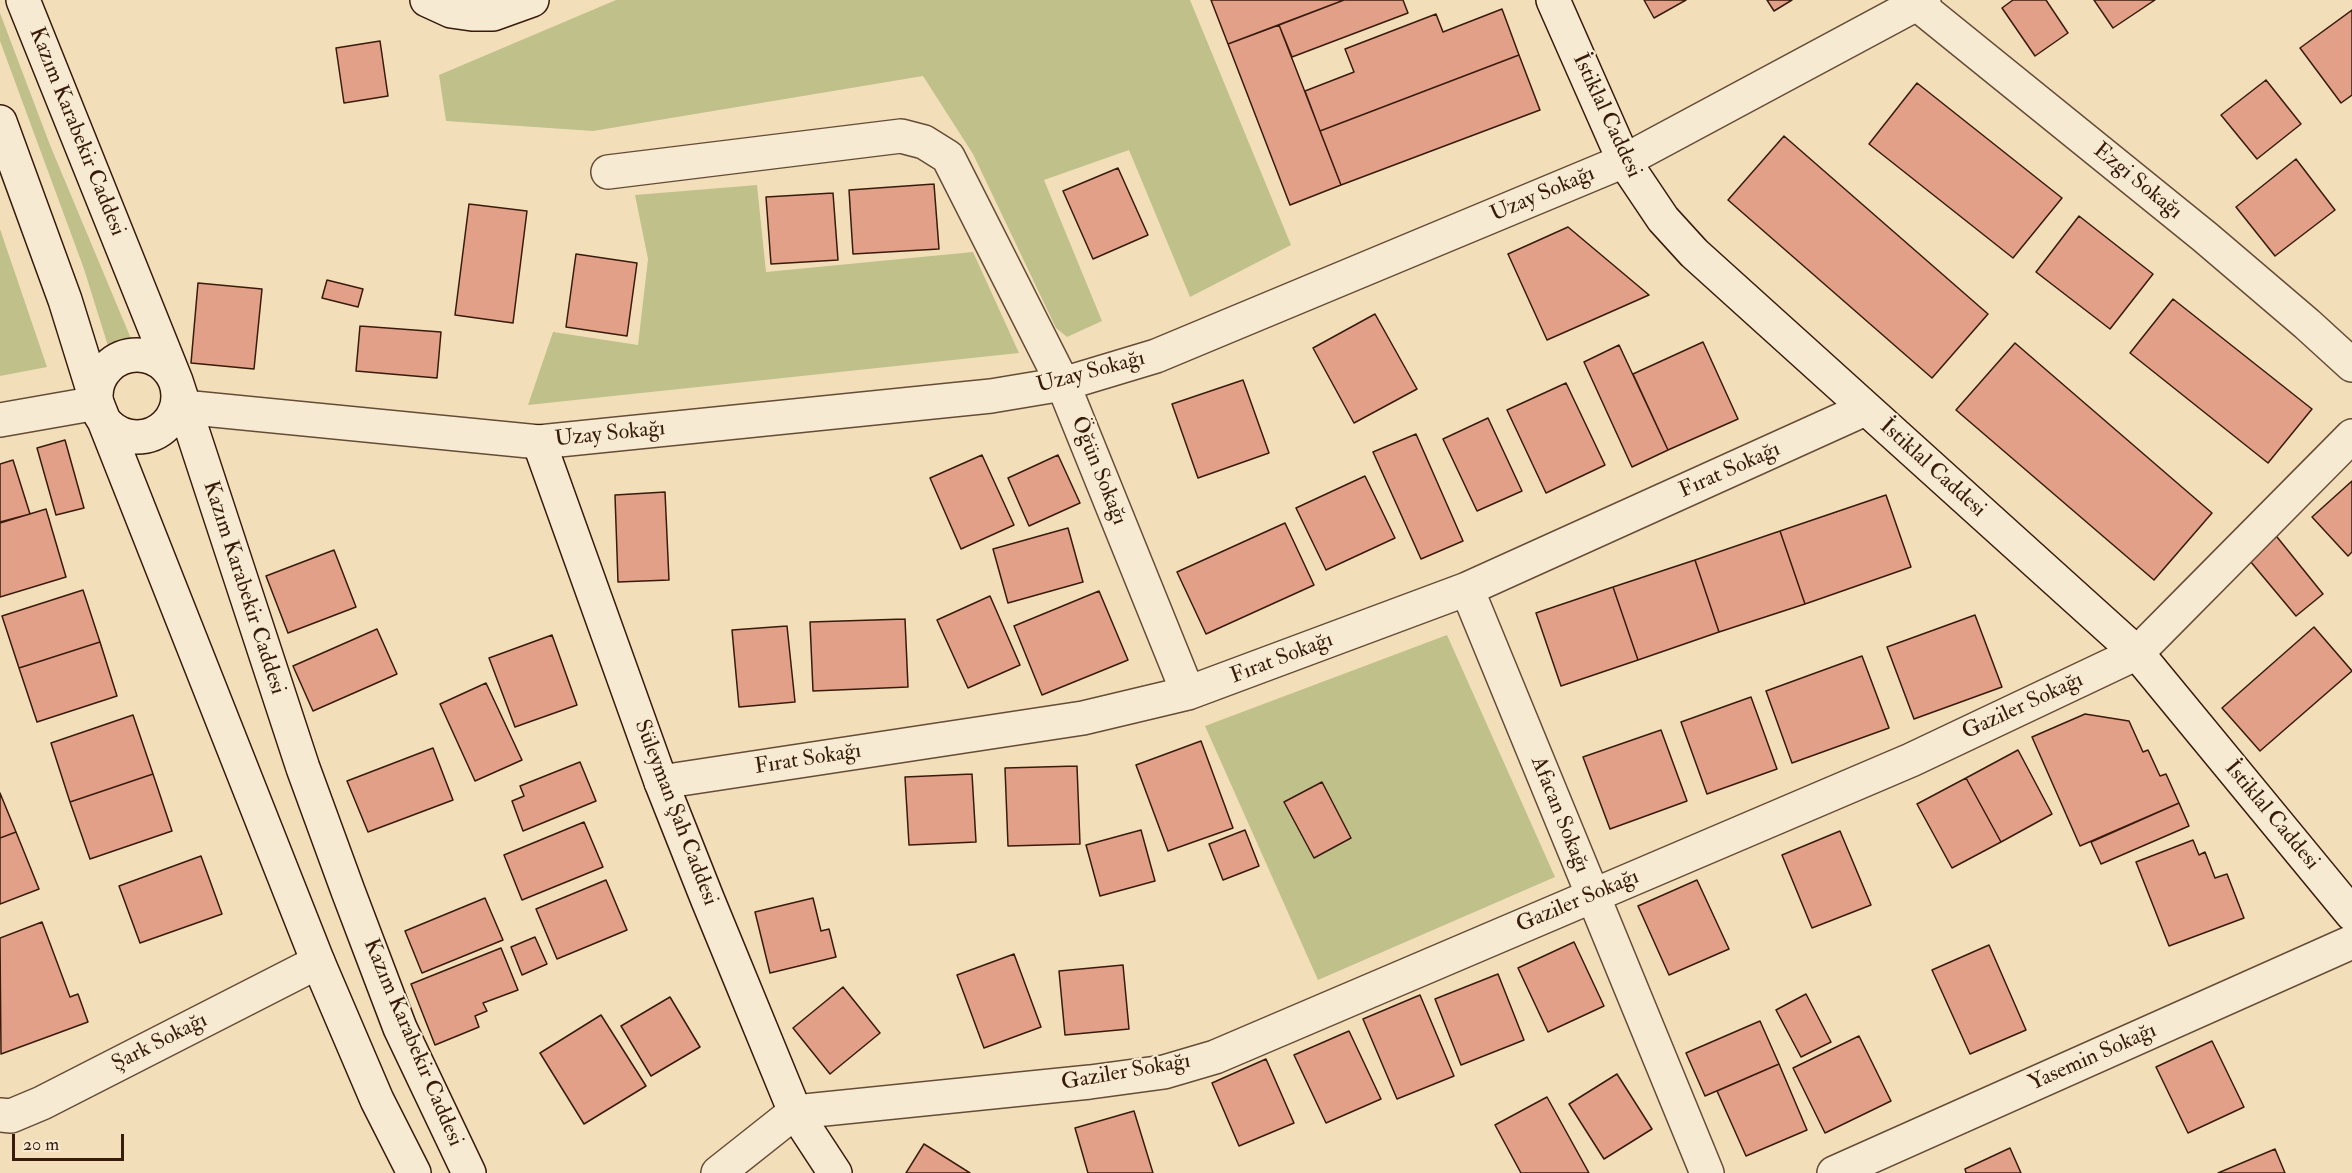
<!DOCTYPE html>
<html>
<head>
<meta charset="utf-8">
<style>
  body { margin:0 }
  #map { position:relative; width:2352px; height:1173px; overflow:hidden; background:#f2dfb9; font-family:"IM FELL Double Pica",serif }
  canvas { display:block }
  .scale { position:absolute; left:12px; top:1134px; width:112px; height:27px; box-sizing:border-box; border:3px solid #381b0c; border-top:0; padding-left:8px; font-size:18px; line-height:21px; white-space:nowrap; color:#381b0c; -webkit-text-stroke:4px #f7ead2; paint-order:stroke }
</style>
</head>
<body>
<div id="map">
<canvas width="2352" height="1173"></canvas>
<div class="scale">20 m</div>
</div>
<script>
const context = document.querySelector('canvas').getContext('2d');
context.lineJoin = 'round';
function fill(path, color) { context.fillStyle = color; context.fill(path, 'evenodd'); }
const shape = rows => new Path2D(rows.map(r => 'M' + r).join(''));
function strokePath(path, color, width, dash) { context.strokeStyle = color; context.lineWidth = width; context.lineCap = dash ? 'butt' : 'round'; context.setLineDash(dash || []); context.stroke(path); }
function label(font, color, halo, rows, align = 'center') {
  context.font = font + ' "IM FELL Double Pica",serif'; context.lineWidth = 4.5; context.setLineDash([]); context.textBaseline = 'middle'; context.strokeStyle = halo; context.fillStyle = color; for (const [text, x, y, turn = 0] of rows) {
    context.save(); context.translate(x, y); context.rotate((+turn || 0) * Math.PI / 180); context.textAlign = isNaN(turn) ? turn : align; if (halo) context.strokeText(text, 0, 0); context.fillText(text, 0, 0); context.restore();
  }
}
fill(shape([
  [616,0,1190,0,1291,245,1190,297,1129,150,1044,180,1102,321,1067,337,1056,328,973,154,923,76,593,131,446,121,439,75],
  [0,13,50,145,132,341,117,343,109,349,84,269,0,41],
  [757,185,766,272,973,252,1019,353,528,405,553,332,638,345,648,259,635,195],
  [0,229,47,367,0,376],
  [1447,635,1555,877,1318,980,1205,726]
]), '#c0c08b');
const building = shape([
  [1211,0,1344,0,1228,44,1211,0],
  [1344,0,1403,0,1408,13,1292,57,1279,25,1344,0],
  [1644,0,1686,0,1654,18,1644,0],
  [1767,0,1792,0,1774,11,1767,0],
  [2013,0,2046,0,2068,33,2035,56,2002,8,2013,0],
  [2094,0,2155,0,2113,28,2094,0],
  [1502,9,1519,55,1320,131,1305,91,1354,72,1345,49,1436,14,1443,32,1502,9],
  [2352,10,2352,95,2341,103,2300,48,2352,10],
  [1279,25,1341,185,1290,205,1228,44,1279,25],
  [380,41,388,96,344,103,336,48,380,41],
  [1519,55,1540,110,1341,185,1320,131,1519,55],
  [2266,80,2301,124,2257,159,2221,115,2266,80],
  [1917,83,2062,198,2013,258,1869,144,1917,83],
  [1784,136,1988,314,1932,378,1728,200,1784,136],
  [2296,159,2335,210,2275,256,2236,207,2296,159],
  [1118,168,1148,235,1093,259,1063,191,1118,168],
  [934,184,939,249,853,254,849,190,934,184],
  [833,193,838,260,771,264,766,197,833,193],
  [469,204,527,211,513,323,455,315,469,204],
  [2079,216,2153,274,2110,329,2036,272,2079,216],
  [1568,227,1649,295,1547,340,1508,254,1568,227],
  [576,254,637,263,627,336,566,327,576,254],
  [327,280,363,289,358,307,322,298,327,280],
  [198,283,262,289,254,369,191,363,198,283],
  [2173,299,2312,409,2268,463,2130,353,2173,299],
  [1375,314,1417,389,1354,423,1313,348,1375,314],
  [360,326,441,332,437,378,356,371,360,326],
  [1703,342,1738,419,1668,450,1633,374,1703,342],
  [2015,343,2212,513,2154,580,1956,410,2015,343],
  [1619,345,1668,450,1632,467,1584,362,1619,345],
  [1243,380,1269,453,1198,478,1172,404,1243,380],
  [1566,383,1605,465,1546,493,1507,410,1566,383],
  [1488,418,1522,491,1477,511,1443,439,1488,418],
  [1416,434,1463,541,1421,559,1373,452,1416,434],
  [65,440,84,508,56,515,37,448,65,440],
  [982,455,1014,525,961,549,930,478,982,455],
  [1058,455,1080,503,1029,526,1008,478,1058,455],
  [13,460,30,514,0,522,0,464,13,460],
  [1365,476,1395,538,1326,570,1296,508,1365,476],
  [2352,481,2352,552,2348,556,2312,517,2352,481],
  [665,492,669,580,618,582,615,495,665,492],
  [1886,495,1911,567,1805,604,1780,531,1886,495],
  [46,509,66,577,0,597,0,523,46,509],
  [1285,523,1314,585,1206,634,1177,572,1285,523],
  [1068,528,1083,582,1008,603,993,549,1068,528],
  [1780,531,1805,604,1719,632,1695,560,1780,531],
  [2273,532,2323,594,2296,616,2245,555,2273,532],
  [334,550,356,607,288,633,266,576,334,550],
  [1695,560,1719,632,1638,660,1613,587,1695,560],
  [1613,587,1638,660,1561,686,1536,613,1613,587],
  [83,590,100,642,19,668,2,616,83,590],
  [1099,591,1128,660,1042,695,1014,626,1099,591],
  [990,596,1020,665,968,688,937,620,990,596],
  [1975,615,2002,687,1914,719,1887,647,1975,615],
  [905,619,908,687,813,691,810,622,905,619],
  [787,626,795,702,739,707,732,630,787,626],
  [2314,627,2352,671,2260,751,2222,708,2314,627],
  [377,629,397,674,313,711,293,666,377,629],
  [552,635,577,705,515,727,489,658,552,635],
  [100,642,117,696,37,722,19,668,100,642],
  [1862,656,1889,728,1792,763,1766,691,1862,656],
  [486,683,522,760,475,781,440,704,486,683],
  [1751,697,1777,769,1707,794,1681,722,1751,697],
  [2085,714,2129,721,2143,752,2148,750,2160,776,2166,774,2179,803,2080,846,2032,737,2085,714],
  [133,715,153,774,70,802,51,743,133,715],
  [1661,730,1687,801,1610,829,1583,757,1661,730],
  [1201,741,1233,828,1168,851,1136,765,1201,741],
  [433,748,453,800,368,832,347,781,433,748],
  [2018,750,2052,814,2001,842,1966,778,2018,750],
  [580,762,596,801,523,831,512,801,524,796,520,786,580,762],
  [1077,766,1080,844,1008,846,1005,768,1077,766],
  [153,774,172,831,90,859,70,802,153,774],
  [972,774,976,842,909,845,905,777,972,774],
  [1966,778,2001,842,1952,868,1917,804,1966,778],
  [1322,782,1351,838,1314,858,1284,802,1322,782],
  [0,793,16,832,0,838,0,793],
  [2179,803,2189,826,2101,864,2091,842,2179,803],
  [584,822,603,867,522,900,504,855,584,822],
  [1141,830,1155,881,1100,896,1086,845,1141,830],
  [1245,830,1259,866,1223,880,1209,844,1245,830],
  [1840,831,1871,905,1812,928,1782,855,1840,831],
  [16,832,39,889,0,904,0,838,16,832],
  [2193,840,2199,855,2205,852,2215,878,2227,874,2244,918,2169,946,2136,862,2193,840],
  [201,856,222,914,140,943,119,886,201,856],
  [606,880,627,930,557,959,536,909,606,880],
  [1697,880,1729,949,1669,975,1638,906,1697,880],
  [485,898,503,940,422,973,405,931,485,898],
  [813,898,821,931,829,929,836,957,770,973,755,912,813,898],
  [42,922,70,997,78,994,88,1022,1,1054,0,938,42,922],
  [535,937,547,964,522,975,511,947,535,937],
  [1574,942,1604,1006,1548,1032,1518,968,1574,942],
  [1989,945,2026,1030,1970,1054,1932,970,1989,945],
  [501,948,518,990,483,1003,487,1011,475,1016,479,1027,435,1045,411,984,501,948],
  [1014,954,1041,1027,984,1048,957,975,1014,954],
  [1123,965,1129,1029,1065,1035,1059,971,1123,965],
  [1498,974,1524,1040,1461,1065,1435,999,1498,974],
  [843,987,880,1033,830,1074,793,1028,843,987],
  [1806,994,1831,1042,1801,1057,1776,1010,1806,994],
  [1420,995,1454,1076,1397,1099,1363,1019,1420,995],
  [670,997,700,1047,651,1076,621,1026,670,997],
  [601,1015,646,1086,584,1124,540,1053,601,1015],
  [1760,1021,1779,1064,1705,1096,1686,1053,1760,1021],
  [1349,1031,1381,1099,1326,1123,1294,1055,1349,1031],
  [1859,1036,1891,1101,1825,1133,1793,1068,1859,1036],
  [2212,1041,2244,1107,2188,1133,2156,1067,2212,1041],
  [1266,1059,1294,1123,1239,1146,1212,1083,1266,1059],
  [1779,1064,1807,1130,1746,1156,1717,1091,1779,1064],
  [1617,1074,1652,1129,1604,1159,1569,1104,1617,1074],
  [1547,1097,1589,1173,1521,1173,1495,1125,1547,1097],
  [1134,1111,1153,1173,1088,1173,1075,1128,1134,1111],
  [924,1144,970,1173,906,1173,924,1144],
  [2010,1148,2021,1173,1966,1173,1965,1169,2010,1148],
  [2275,1149,2285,1173,2218,1173,2275,1149]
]);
fill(building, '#e3a088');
strokePath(building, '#381b0c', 1.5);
const street = shape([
  [1917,4,2205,237,2307,324,2352,365],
  [608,172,901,136,924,142,948,157,1063,384,1188,693],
  [183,407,539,442,991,396,1063,384,1156,356,1624,161,1924,0],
  [0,420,97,403],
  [1467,589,1707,1173],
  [661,782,1083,718,1188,693,1467,589,1865,409],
  [0,1115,11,1116,42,1103,318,962],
  [718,1173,795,1112,1090,1082,1164,1072,1215,1057,1911,760,2137,653,2352,436],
  [1834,1173,2352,942]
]);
const secondary = shape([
  [23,0,176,381,303,768,348,891,400,1028,469,1173],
  [427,0,451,11,472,14,493,14,532,0],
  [1553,0,1624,161,1663,219,1694,253,2137,653,2352,914],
  [0,122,65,300,97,403,318,962,377,1100,414,1173],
  '96 396a41 41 0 1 1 82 0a41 41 0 1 1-82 0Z',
  [539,442,661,782,707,898,795,1112,835,1173]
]);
strokePath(street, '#664c37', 36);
strokePath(secondary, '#381b0c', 36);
strokePath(street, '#f7ead2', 33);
strokePath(secondary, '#f7ead2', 33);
label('22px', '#381b0c', '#f7ead2', [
  ["İstiklal Caddesi",1606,116,65],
  ["Kazım Karabekir Caddesi",76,132,68],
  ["Ezgi Sokağı",2137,182,39],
  ["Uzay Sokağı",1543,195,-23],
  ["Uzay Sokağı",1091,373,-15],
  ["Uzay Sokağı",610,435,-6],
  ["İstiklal Caddesi",1932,469,42],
  ["Öğün Sokağı",1098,471,68],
  ["Fırat Sokağı",1730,471,-24],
  ["Kazım Karabekir Caddesi",243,588,72],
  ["Fırat Sokağı",1282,659,-21],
  ["Gaziler Sokağı",2023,707,-25],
  ["Fırat Sokağı",808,760,-9],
  ["Süleyman Şah Caddesi",675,813,69],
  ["Afacan Sokağı",1559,815,68],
  ["İstiklal Caddesi",2271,816,50],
  ["Gaziler Sokağı",1578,902,-23],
  ["Şark Sokağı",160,1043,-27],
  ["Kazım Karabekir Caddesi",412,1043,67],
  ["Yasemin Sokağı",2093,1058,-24],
  ["Gaziler Sokağı",1126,1073,-10]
]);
</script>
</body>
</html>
